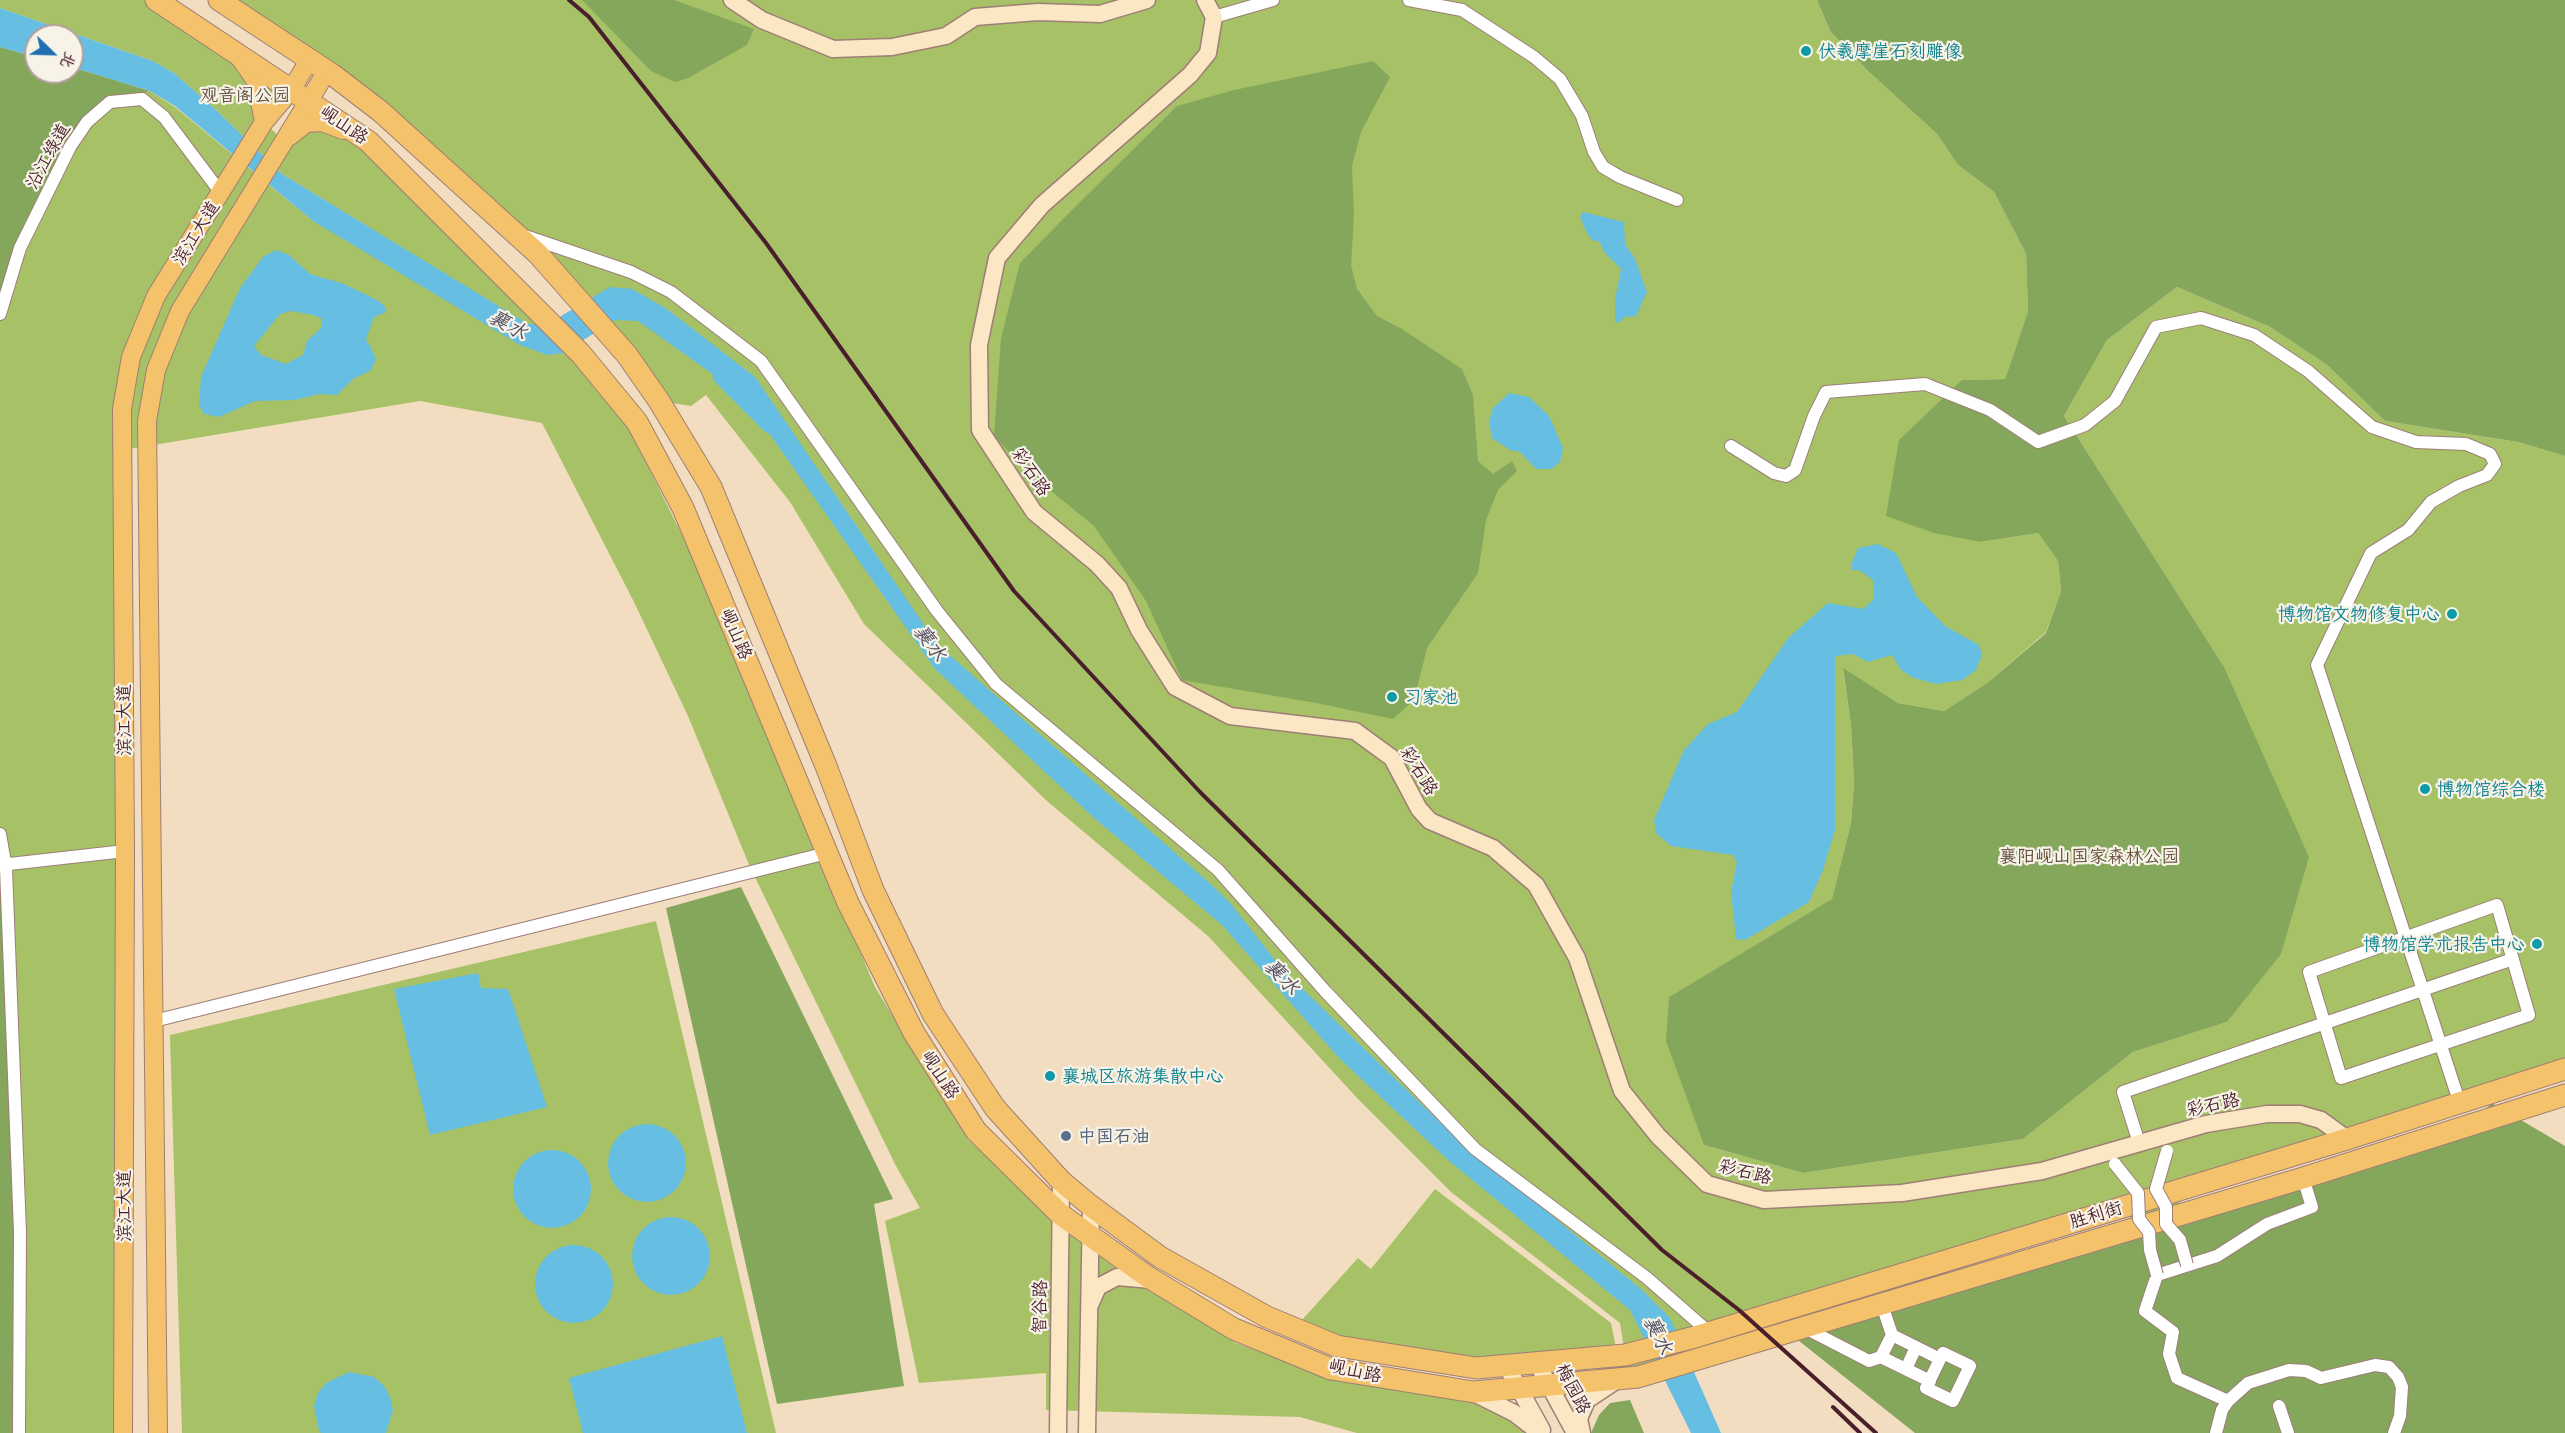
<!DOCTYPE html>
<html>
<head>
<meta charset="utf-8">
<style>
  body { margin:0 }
  #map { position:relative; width:2565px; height:1433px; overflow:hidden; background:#f2ddc0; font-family:Mali,"LXGW WenKai TC",sans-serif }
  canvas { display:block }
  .north { position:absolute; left:24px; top:24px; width:60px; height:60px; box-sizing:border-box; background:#f7f3e8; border:2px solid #b29e9c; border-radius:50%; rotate:113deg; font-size:16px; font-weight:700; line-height:24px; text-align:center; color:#4a1f2b }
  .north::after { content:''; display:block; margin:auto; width:21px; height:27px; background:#1f6fb2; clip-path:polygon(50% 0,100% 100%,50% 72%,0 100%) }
</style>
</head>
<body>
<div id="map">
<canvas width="2565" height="1433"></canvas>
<div class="north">北</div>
</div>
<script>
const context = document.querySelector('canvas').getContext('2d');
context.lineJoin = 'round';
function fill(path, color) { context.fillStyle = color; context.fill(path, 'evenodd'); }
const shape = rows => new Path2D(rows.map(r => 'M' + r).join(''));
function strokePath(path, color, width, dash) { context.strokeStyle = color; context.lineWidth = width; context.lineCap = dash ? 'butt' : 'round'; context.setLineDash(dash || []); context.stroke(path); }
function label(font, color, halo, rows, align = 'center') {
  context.font = font + ' Mali,"LXGW WenKai TC",sans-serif'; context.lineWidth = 4.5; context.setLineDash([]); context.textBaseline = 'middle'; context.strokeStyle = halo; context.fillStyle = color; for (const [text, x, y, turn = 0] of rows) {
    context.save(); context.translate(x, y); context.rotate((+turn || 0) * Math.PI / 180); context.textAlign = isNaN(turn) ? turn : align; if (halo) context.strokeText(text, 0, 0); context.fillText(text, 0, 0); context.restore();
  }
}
fill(shape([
  [0,0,156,0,291,90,264,122,283,140,308,101,368,141,546,325,528,325,282,174,215,109,174,73,153,61,0,8],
  [219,0,1817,0,1830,31,1869,72,1937,134,1958,165,1994,192,2026,254,2028,311,2005,379,1962,380,1981,542,2038,533,2058,561,2061,591,2046,632,1987,683,1944,711,1898,703,1843,669,1851,725,1854,783,1851,823,1832,900,1669,997,1704,1145,1803,1173,2023,1139,2133,1052,2227,1022,2223,665,2064,416,2107,340,2177,287,2270,327,2327,365,2385,421,2518,442,2565,456,2565,1081,2176,1191,2190,1241,2142,1255,2127,1206,1757,1308,1793,1342,1636,1389,1628,1373,1620,1323,1451,1192,1358,1099,1208,936,1047,801,864,624,790,502,706,395,691,406,659,401,603,328,380,111],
  [150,91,175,107,313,221,568,350,628,426,690,551,875,987,969,1141,1114,1267,1236,1343,1324,1375,1520,1404,1536,1433,1357,1433,1300,1417,1046,1410,1046,1373,919,1383,885,1221,920,1208,896,1166,750,867,688,716,634,602,542,423,420,401,123,450,123,1433,17,1433,0,834,0,314,20,248,70,147,110,102],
  [656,921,776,1433,182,1433,170,1035],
  [1435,1189,1611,1323,1616,1348,1474,1363,1337,1336,1302,1320,1358,1258,1371,1269]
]), '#a7c167');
fill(shape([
  [582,0,674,0,754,29,747,45,688,78,675,82,651,71],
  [1817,0,2565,0,2565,456,2518,442,2385,421,2327,365,2270,327,2177,287,2107,340,2064,416,2223,665,2309,857,2281,954,2227,1022,2133,1052,2023,1139,1803,1173,1704,1145,1666,1041,1669,997,1832,899,1851,823,1854,783,1851,725,1843,668,1898,703,1944,711,1987,683,2046,633,2061,591,2058,561,2038,533,1981,542,1934,533,1886,516,1899,440,1962,380,2005,379,2028,311,2026,254,1994,192,1958,165,1937,134,1869,72,1830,31],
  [0,47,36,57,36,72,72,72,72,67,150,91,109,102,87,122,20,248,0,314],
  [1373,61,1390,77,1361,132,1352,166,1354,215,1351,265,1357,289,1377,316,1402,329,1462,369,1473,395,1478,461,1493,474,1512,461,1517,471,1498,490,1486,520,1478,573,1427,648,1414,700,1393,719,1316,703,1182,680,1146,601,1094,526,1040,482,994,437,1001,338,1020,263,1065,217,1177,106,1234,90],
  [0,834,20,1232,19,1433,0,1433],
  [741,887,893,1199,874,1204,904,1386,777,1404,666,908],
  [2492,1103,2565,1146,2565,1433,1915,1433,1789,1333,2463,1128],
  [1630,1400,1644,1433,1591,1433,1599,1415,1610,1403]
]), '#85a75c');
fill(shape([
  [0,8,153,61,174,73,215,109,282,174,528,324,546,325,610,287,632,289,667,309,755,377,937,644,1213,886,1231,904,1282,969,1448,1130,1642,1290,1670,1318,1721,1433,1691,1433,1630,1310,1448,1160,1339,1058,1222,925,1094,818,935,669,759,419,749,400,638,321,615,320,563,353,547,355,520,345,313,221,175,106,150,91,72,67,72,36,36,36,36,57,0,47],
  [1583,212,1624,222,1625,244,1635,259,1647,292,1636,316,1624,317,1619,323,1615,321,1615,300,1621,269,1604,252,1600,242,1592,240,1587,233,1580,217],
  [276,250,289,255,310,274,344,284,379,301,385,307,386,312,374,317,366,339,376,358,374,364,370,371,353,379,337,395,319,394,295,400,255,401,219,417,204,414,199,405,201,377,240,288,263,257],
  [291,311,313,315,321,318,322,323,321,328,307,341,303,355,286,364,261,355,254,346,280,314],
  [1509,393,1529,397,1549,416,1563,448,1560,462,1552,469,1536,469,1520,452,1510,450,1492,438,1489,422,1493,408],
  [1878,544,1896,553,1917,597,1945,626,1979,645,1982,655,1976,670,1962,680,1936,684,1914,678,1901,670,1892,655,1868,662,1853,654,1835,656,1835,830,1823,870,1809,902,1745,940,1736,939,1731,892,1737,862,1733,855,1671,846,1656,833,1654,820,1684,750,1708,724,1737,712,1789,637,1828,603,1863,609,1873,600,1874,584,1872,579,1859,570,1851,570,1851,565,1858,548],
  [478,973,481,988,508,989,547,1107,430,1135,394,989],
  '608 1163a39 39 0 1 1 78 0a39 39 0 1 1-78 0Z',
  '513 1189a39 39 0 1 1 78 0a39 39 0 1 1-78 0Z',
  '632 1256a39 39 0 1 1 78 0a39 39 0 1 1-78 0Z',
  '535 1284a39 39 0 1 1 78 0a39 39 0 1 1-78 0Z',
  [722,1336,747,1433,583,1433,569,1378],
  [349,1372,374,1377,384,1386,390,1397,393,1410,386,1433,321,1433,319,1431,314,1406,318,1393,326,1383]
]), '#66bee3');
strokePath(shape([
  [723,375,771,423]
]), '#66bee3', 21);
const street = shape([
  [1409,0,1462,10,1534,57,1560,79,1582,116,1594,152,1603,167,1620,177,1677,200],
  [1214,17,1273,0],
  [525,236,631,272,671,292,761,361,937,611,996,684,1218,870,1325,991,1475,1149,1647,1278,1710,1333],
  [0,314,20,248,70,147,87,122,110,102,142,99,164,117,221,193],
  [1731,446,1774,473,1786,476,1795,470,1814,416,1826,392,1925,384,1990,410,2038,442,2085,425,2115,401,2156,327,2201,318,2254,335,2308,371,2372,427,2416,442,2466,444,2490,454,2495,464,2487,475,2459,486,2431,502,2408,530,2371,553,2317,665,2459,1101],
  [0,834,6,868,20,1232,19,1433],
  [0,865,125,851],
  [2497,905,2529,1015,2341,1078,2309,972,2497,905],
  [154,1021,827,853],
  [2146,1143,2139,1143,2123,1092,2513,959],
  [1805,1328,1869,1361,1881,1357,1892,1335,1882,1305],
  [1892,1335,1940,1359],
  [1943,1353,1970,1366,1953,1401,1926,1388,1943,1353],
  [1881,1357,1930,1381],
  [1906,1369,1916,1347],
  [2228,1401,2177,1378,2169,1354,2173,1332,2145,1311,2157,1275,2217,1256,2267,1224,2312,1207,2303,1178],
  [2279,1406,2288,1433],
  [2216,1433,2222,1410,2228,1401,2248,1383,2289,1370,2306,1371,2321,1378,2375,1365,2389,1367,2398,1377,2402,1387,2400,1416,2394,1433]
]);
const secondary = shape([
  [732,0,762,20,833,49,892,47,946,36,975,17,1038,12,1100,14,1147,0],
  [1205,0,1214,17,1208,53,1190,75,1042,205,997,258,979,345,980,430,1034,512,1097,564,1119,588,1139,630,1175,687,1230,716,1355,731,1392,758,1419,809,1430,821,1493,848,1536,885,1577,958,1622,1091,1658,1136,1707,1184,1764,1200,1902,1193,2042,1171,2206,1124,2267,1114,2300,1114,2321,1120,2347,1139],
  [1090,1305,1098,1287,1117,1277,1152,1280],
  [1537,1363,1575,1433],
  [1506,1365,1542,1430],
  [1470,1391,1514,1413,1540,1433],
  [1058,1433,1061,1181],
  [1087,1433,1091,1206],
  [1582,1433,1579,1419,1587,1400,1617,1380]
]);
const primary = shape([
  [240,58,256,81,264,122],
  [290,136,306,123,322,122,343,130],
  [123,1433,125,851,122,409,131,357,156,296,264,122,291,90,310,59],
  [158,1433,147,421,156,370,180,311,327,71]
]);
const highway = shape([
  [156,0,368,141,581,354,637,422,683,508,848,903,914,1033,976,1131,1060,1214,1148,1277,1234,1329,1331,1369,1474,1392,1638,1377,2303,1178,2565,1095],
  [219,0,333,75,380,111,538,254,627,355,659,401,711,487,826,766,873,890,933,1014,995,1108,1061,1181,1091,1206,1160,1257,1267,1317,1337,1346,1476,1368,1625,1355,1695,1337,2347,1139,2565,1069]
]);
strokePath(street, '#9e7e76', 14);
strokePath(secondary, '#9e7e76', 19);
strokePath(primary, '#9e7e76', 20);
strokePath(highway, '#9e7e76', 23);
strokePath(street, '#fff', 12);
strokePath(secondary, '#fbe7c3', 16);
strokePath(primary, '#f4c26a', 18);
strokePath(highway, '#f4c26a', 21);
strokePath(shape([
  [569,0,589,17,766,243,1014,591,1200,792,1662,1250,1739,1310,1876,1433],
  [1833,1407,1860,1433]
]), '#4a1f2b', 4);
const streetBridge = shape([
  [2167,1151,2156,1189,2166,1207,2166,1224,2180,1240,2187,1265],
  [2115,1164,2138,1193,2139,1219,2149,1232,2150,1250,2157,1275]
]);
strokePath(streetBridge, '#9e7e76', 14, []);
strokePath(streetBridge, '#fff', 12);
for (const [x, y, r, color] of [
  [1806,51,6,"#0f9aa8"],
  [2452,614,6,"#0f9aa8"],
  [1392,697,6,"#0f9aa8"],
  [2425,789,6,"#0f9aa8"],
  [2537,944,6,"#0f9aa8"],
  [1050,1076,6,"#0f9aa8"],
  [1066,1136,6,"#5c6f8a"]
]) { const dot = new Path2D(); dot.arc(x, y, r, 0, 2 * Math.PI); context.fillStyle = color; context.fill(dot); strokePath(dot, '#f7f3e8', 2); }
label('18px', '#0d838f', '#f7f3e8', [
  ["伏羲摩崖石刻雕像",1818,51],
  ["博物馆文物修复中心",2440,614,"right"],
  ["习家池",1404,697],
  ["博物馆综合楼",2437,789],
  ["博物馆学术报告中心",2525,944,"right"],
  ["襄城区旅游集散中心",1062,1076]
], 'left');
label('18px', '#66503d', '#f7f3e8', [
  ["观音阁公园",245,95],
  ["襄阳岘山国家森林公园",2089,856]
]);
label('18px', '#4a1f2b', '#f7f3e8', [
  ["岘山路",344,125,34],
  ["沿江绿道",48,156,-61],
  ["滨江大道",196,233,-58],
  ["彩石路",1031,472,56],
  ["岘山路",736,634,67],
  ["滨江大道",124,720,-90],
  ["彩石路",1419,771,58],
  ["岘山路",940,1075,57],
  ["彩石路",2213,1105,-12],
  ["彩石路",1745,1172,14],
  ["滨江大道",124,1206,-90],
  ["胜利街",2096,1215,-17],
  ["智谷路",1040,1307,-89],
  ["岘山路",1355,1371,12],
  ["梅园路",1573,1389,62]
]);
label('18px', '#4e5e75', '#f7f3e8', [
  ["中国石油",1078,1136]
], 'left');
label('italic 20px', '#524f62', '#f7f3e8', [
  ["襄水",508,325,30],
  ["襄水",930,643,54],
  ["襄水",1282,977,47],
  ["襄水",1658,1335,64]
]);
</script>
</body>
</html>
